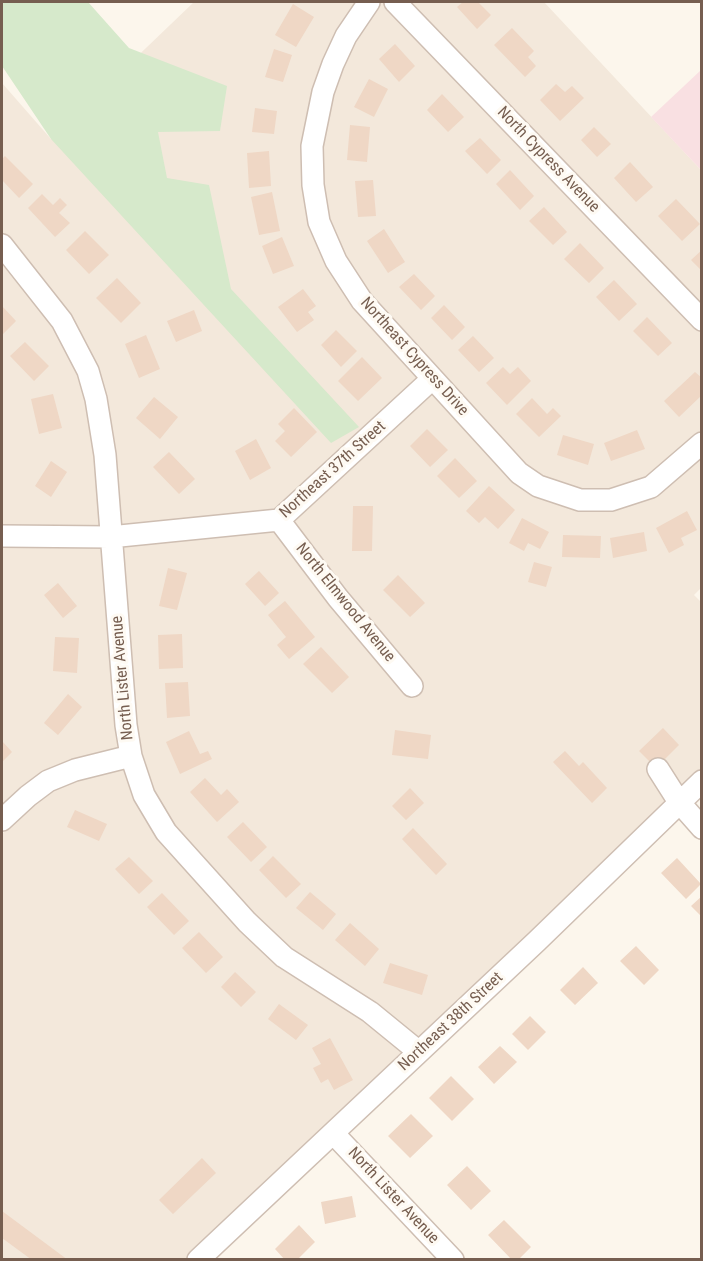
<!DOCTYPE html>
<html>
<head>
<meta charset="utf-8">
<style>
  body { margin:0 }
  #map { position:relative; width:703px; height:1261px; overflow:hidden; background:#fcf6ec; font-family:"Roboto Condensed",sans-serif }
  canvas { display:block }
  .frame { position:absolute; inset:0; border:3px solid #765e50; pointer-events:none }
</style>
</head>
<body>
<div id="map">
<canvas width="703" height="1261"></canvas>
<div class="frame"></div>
</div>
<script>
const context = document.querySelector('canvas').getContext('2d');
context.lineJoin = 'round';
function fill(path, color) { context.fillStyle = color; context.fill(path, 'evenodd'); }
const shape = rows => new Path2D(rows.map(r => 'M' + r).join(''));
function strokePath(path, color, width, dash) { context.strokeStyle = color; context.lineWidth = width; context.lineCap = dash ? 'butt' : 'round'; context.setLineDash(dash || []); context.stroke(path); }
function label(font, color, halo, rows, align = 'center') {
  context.font = font + ' "Roboto Condensed",sans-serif'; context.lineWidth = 6; context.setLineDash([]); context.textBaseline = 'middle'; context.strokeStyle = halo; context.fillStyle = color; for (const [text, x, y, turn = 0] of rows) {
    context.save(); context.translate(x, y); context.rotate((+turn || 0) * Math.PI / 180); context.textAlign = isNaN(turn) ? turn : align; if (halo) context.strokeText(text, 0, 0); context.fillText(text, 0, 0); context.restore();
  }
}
fill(shape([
  [194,2,544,2,701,170,702,587,694,595,702,603,701,772,186,1259,2,1259,2,834,11,825,2,814,2,83,51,139]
]), '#f3e8db');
fill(shape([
  [701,70,701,170,651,117]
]), '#f9e0e2');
fill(shape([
  [2,2,88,2,129,48,227,86,220,131,158,132,167,178,209,185,231,289,359,427,331,443,51,139,2,66]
]), '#d6e9cb');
fill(shape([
  [463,2,478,2,491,15,477,29,457,7],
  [293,4,314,17,296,47,275,35],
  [512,28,534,51,528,57,536,66,525,77,494,45],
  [395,44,415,66,399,82,379,59],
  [274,49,292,55,283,82,265,77],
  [369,79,388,89,374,117,354,107],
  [556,84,565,92,572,86,584,98,560,121,540,100],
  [442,94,464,117,448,132,427,110],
  [255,108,277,111,274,134,252,132],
  [350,125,370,127,367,162,347,160],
  [594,127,611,144,597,157,581,140],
  [480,138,501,160,487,174,465,151],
  [269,151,271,186,249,188,247,153],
  [5,156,33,184,19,198,2,180,2,159],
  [630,162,653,187,636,202,614,178],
  [510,170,534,196,520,210,496,184],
  [373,180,376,216,358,217,355,181],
  [272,192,280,231,259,235,251,197],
  [42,194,53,205,60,198,67,205,59,213,70,223,55,237,28,208],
  [676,199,700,224,682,241,658,216],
  [544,207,567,232,553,245,529,221],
  [384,229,405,262,388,273,367,241],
  [85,231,109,255,89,274,66,250],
  [282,237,294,266,273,274,262,246],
  [580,243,604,268,589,283,564,259],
  [702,250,702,271,691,260],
  [414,274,435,296,421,310,399,287],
  [117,278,141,303,121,323,96,298],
  [614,280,637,304,619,321,596,297],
  [303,289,316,306,308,312,314,320,297,332,278,307],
  [444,305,465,327,452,340,431,318],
  [2,306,16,321,2,335],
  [194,310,202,331,176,342,167,321],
  [647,317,672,343,658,356,633,331],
  [336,330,357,351,341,367,321,345],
  [146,335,160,369,139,378,125,344],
  [473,336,494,358,479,372,458,350],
  [25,342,49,366,34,381,10,356],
  [362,357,382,378,358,401,338,381],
  [503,367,510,374,518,367,531,381,507,405,486,383],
  [695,372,702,378,702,395,679,417,664,401],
  [53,394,62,428,39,434,31,399],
  [154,397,178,417,160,439,136,418],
  [532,398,547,414,553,408,561,416,539,437,516,414],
  [294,408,317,432,291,457,275,441,285,431,278,424],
  [427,429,448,450,430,467,410,446],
  [637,430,645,449,611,461,604,443],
  [563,435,594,444,588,465,557,455],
  [256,439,271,468,250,480,235,451],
  [169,452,195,479,179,494,153,467],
  [455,458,477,481,459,498,437,476],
  [51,461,67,472,51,497,35,486],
  [489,486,515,510,498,529,485,517,479,523,466,511],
  [353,506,373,506,372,551,352,551],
  [687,511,697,530,681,538,684,545,669,553,656,528],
  [522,518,549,532,540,549,528,543,524,551,509,543],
  [644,532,647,551,613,558,610,538],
  [563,535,601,536,600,558,562,557],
  [534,562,552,567,546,587,528,582],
  [168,568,187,573,177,610,159,606],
  [259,571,279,593,265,606,245,584],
  [398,575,425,603,410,617,383,590],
  [58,583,77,606,63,618,44,595],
  [285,601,315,637,289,659,277,645,286,637,268,615],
  [182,634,183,668,159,669,158,635],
  [55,637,79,638,77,673,53,671],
  [321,647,349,677,332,693,303,664],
  [188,682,190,716,167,718,165,683],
  [68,694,82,707,58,735,44,723],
  [663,728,679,745,656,768,639,751],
  [395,730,431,735,428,759,392,755],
  [189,731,200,754,208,751,212,759,180,774,166,742],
  [2,741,12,752,2,762],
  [565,751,579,766,583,762,607,788,592,803,553,762],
  [205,778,221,795,227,789,239,802,217,822,190,792],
  [410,788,424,803,406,820,392,806],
  [75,810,107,824,99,841,67,827],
  [243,822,267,847,251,862,227,837],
  [413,828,447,864,436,875,402,839],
  [273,856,301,884,286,898,259,870],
  [129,857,153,881,139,894,115,869],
  [677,858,701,884,686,899,661,873],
  [310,892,336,914,323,930,296,908],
  [162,893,189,921,174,935,147,907],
  [702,896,702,917,691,906],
  [350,923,379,949,365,966,335,940],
  [199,932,223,957,206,973,182,948],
  [636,946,659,970,644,985,620,961],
  [390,963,428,975,422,995,383,983],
  [583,967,598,983,575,1005,560,990],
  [235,972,256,992,241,1007,221,987],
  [279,1004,308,1025,296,1040,268,1019],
  [530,1016,546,1032,528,1050,512,1034],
  [330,1038,353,1080,334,1090,328,1079,321,1083,313,1068,321,1064,312,1048],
  [500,1046,517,1062,494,1084,478,1067],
  [451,1076,474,1099,452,1121,429,1098],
  [411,1114,433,1136,410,1158,388,1136],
  [202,1158,216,1173,173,1214,159,1200],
  [467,1166,491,1191,471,1210,447,1185],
  [352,1196,356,1217,325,1224,321,1202],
  [2,1211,68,1260,32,1260,2,1238],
  [504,1220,531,1247,518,1260,512,1260,488,1235],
  [299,1225,315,1242,297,1260,285,1260,275,1249]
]), '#efd7c5');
const minor = shape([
  [369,2,346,36,333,64,323,92,312,146,313,185,319,222,336,261,362,301,519,473,538,486,580,500,611,500,651,487,702,443],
  [395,2,702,320],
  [2,245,62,321,88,371,96,399,105,455,126,725,131,756,144,795,166,832,247,922,284,957,370,1012,419,1052],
  [279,520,338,598,412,686],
  [2,536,110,537,279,520,432,379],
  [658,769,679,802,702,828],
  [2,820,28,796,48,781,75,770,131,756],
  [333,1133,453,1260],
  [198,1260,537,941,702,781]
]);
strokePath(minor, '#cebeb2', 24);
strokePath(minor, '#fff', 21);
label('16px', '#765e50', '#fefaf3', [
  ["North Cypress Avenue",548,160,46],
  ["Northeast Cypress Drive",414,357,48],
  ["Northeast 37th Street",333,470,-42],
  ["North Elmwood Avenue",345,603,51],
  ["North Lister Avenue",123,678,-95],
  ["Northeast 38th Street",451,1022,-43],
  ["North Lister Avenue",393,1196,47]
]);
</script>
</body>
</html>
